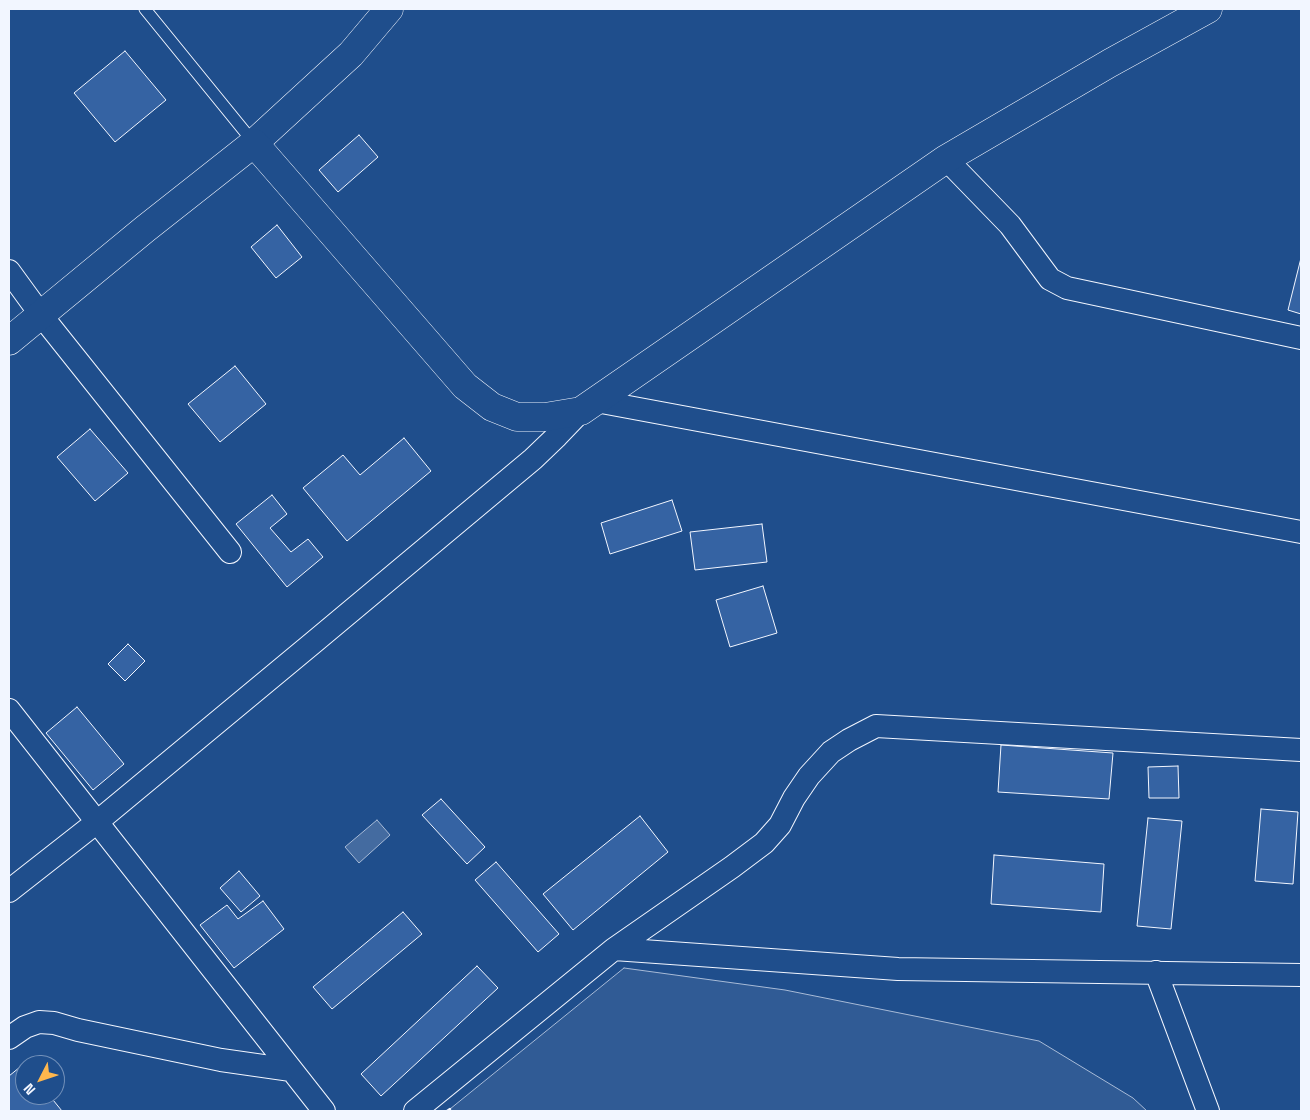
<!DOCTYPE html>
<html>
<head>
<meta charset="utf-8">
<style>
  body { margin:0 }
  #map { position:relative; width:1310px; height:1120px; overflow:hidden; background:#1f4e8c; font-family:"Space Grotesk",sans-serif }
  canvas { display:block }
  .frame { position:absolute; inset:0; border:10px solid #f2f6ff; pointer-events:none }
  .north { position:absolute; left:15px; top:1055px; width:50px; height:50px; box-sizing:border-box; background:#1f4e8c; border:1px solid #7391ba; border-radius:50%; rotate:229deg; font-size:14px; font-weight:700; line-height:20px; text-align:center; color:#f2f6ff }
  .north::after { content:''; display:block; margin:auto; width:18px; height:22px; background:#ffb74d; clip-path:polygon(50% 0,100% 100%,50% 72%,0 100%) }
</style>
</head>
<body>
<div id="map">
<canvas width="1310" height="1120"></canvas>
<div class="frame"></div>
<div class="north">N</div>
</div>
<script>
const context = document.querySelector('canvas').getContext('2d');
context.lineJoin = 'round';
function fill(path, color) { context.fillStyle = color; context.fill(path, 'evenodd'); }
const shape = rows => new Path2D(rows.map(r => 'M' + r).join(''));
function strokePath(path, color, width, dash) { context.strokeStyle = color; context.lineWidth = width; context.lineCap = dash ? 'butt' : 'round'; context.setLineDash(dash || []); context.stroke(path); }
const built = shape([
  [624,968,785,990,1039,1041,1133,1098,1147,1111,451,1111,450,1109,624,968]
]);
fill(built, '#305b95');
strokePath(built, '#a8bbd7', 1);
const water = shape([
  [377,820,390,835,359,863,345,847,377,820]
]);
fill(water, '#446ba0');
strokePath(water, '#a8bbd7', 1);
const building = shape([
  [125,51,166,100,115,142,74,93,125,51],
  [359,135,378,157,338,192,319,170,359,135],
  [277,225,302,257,276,278,251,247,277,225],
  [1301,258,1301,314,1288,310,1301,258],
  [235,366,266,404,220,442,188,404,235,366],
  [90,429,128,473,95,501,57,457,90,429],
  [404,438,431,471,347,541,303,488,343,455,360,475,404,438],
  [272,495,287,514,270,528,291,552,308,539,323,557,287,587,236,524,272,495],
  [672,500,682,531,610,554,601,523,672,500],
  [762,524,767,562,695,570,690,532,762,524],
  [763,586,777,633,730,647,716,600,763,586],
  [128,644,145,661,125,681,108,664,128,644],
  [77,707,124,764,93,790,46,733,77,707],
  [1001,745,1113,753,1109,799,998,792,1001,745],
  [1178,766,1179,798,1149,798,1148,767,1178,766],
  [441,799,485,847,467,864,422,815,441,799],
  [1261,809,1298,812,1293,884,1255,881,1261,809],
  [640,816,668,852,573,930,543,894,640,816],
  [1148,818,1182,821,1171,929,1137,926,1148,818],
  [994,855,1104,864,1101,912,991,904,994,855],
  [496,862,559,934,538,952,475,880,496,862],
  [239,871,260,896,241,912,220,888,239,871],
  [263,901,284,929,234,968,200,925,227,905,238,919,263,901],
  [403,912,422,934,332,1009,313,987,403,912],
  [477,966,498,988,381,1096,361,1074,477,966],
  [25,1063,26,1065,25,1065,25,1095,49,1095,62,1111,9,1111,9,1076,25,1063]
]);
fill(building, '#3563a3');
strokePath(building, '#f2f6ff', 1);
const service = shape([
  [145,9,254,143]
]);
const minor = shape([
  [946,159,1010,225,1050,279,1067,288,1301,338],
  [9,271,41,315,230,552],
  [596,401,1301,532],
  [9,710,324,1111],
  [9,891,97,822,314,642,533,459,557,436,581,411],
  [614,949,898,969,1301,975],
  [1156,972,1208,1111],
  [9,1038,25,1027,39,1022,54,1023,78,1030,221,1060,291,1070],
  [415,1111,614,949,732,867,764,843,780,825,794,798,809,776,831,752,849,740,876,726,1301,750]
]);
const tertiary = shape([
  [254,143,351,54,389,9]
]);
const secondary = shape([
  [9,341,145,229,254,143,465,386,492,407,517,417,545,417,581,411,946,159,1110,63,1208,9]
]);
strokePath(service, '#f2f6ff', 13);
strokePath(minor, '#f2f6ff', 24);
strokePath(tertiary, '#f2f6ff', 29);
strokePath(secondary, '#f2f6ff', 29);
strokePath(service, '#1f4e8c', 11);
strokePath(minor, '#1f4e8c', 22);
strokePath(tertiary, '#1f4e8c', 28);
strokePath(secondary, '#1f4e8c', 28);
strokePath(shape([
  [447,1111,450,1109]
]), '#f2f6ff', 2.5);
</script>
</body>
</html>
